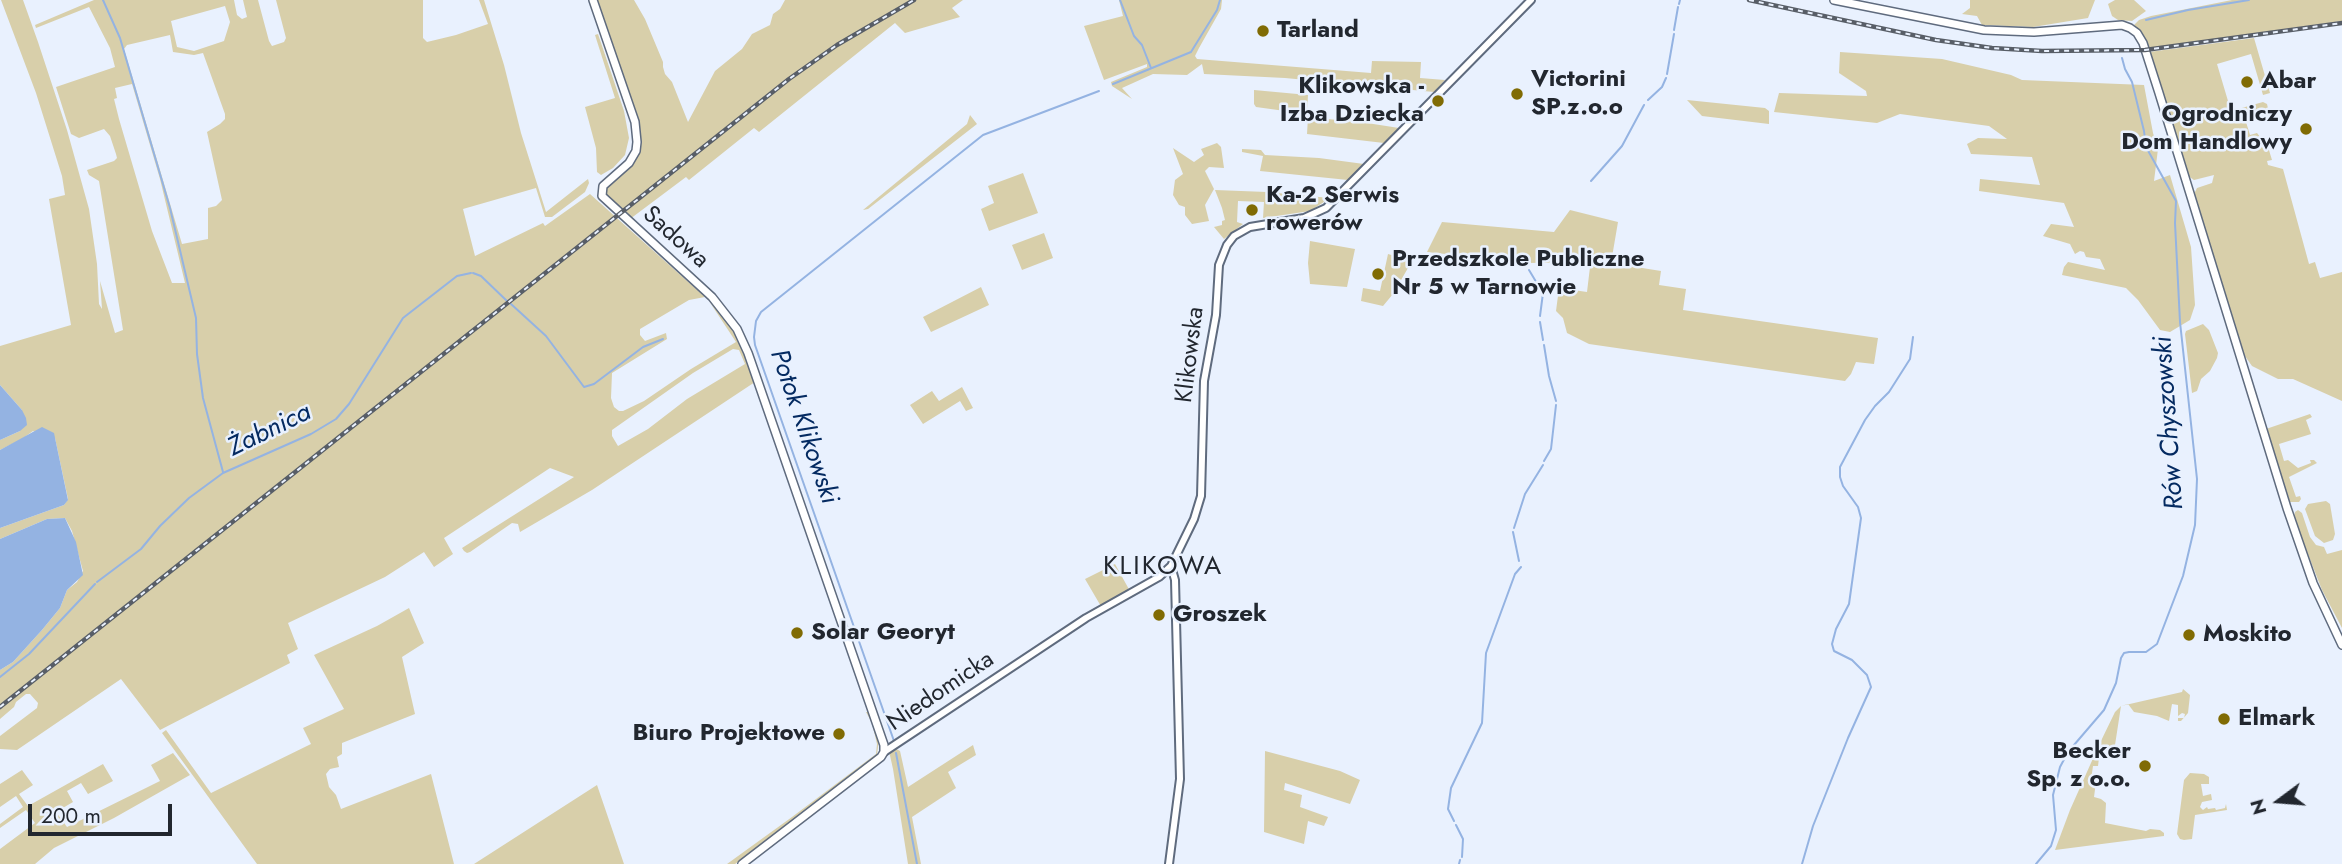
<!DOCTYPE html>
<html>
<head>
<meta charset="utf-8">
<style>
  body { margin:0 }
  #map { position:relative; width:2342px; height:864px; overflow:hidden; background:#e9f1fe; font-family:Jost,sans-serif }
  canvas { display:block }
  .north { position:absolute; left:2244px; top:766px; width:70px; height:70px; -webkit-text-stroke:5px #e9f1fe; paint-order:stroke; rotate:254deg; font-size:19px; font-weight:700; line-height:28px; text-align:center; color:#22272f }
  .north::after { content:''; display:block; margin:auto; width:24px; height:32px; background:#22272f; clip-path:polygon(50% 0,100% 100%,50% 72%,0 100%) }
  .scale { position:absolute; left:28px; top:804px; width:144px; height:32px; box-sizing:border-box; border:4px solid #22272f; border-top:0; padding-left:9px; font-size:21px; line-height:24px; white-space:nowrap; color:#22272f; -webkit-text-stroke:5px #e9f1fe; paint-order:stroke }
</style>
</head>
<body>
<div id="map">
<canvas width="2342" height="864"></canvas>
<div class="north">N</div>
<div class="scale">200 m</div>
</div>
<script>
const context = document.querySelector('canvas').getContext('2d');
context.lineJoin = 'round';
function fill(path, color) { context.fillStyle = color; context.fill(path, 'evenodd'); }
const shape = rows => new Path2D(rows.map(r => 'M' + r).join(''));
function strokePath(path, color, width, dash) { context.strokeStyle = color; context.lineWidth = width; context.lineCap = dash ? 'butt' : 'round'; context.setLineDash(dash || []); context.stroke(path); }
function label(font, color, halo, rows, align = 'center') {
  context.font = font + ' Jost,sans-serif'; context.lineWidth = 5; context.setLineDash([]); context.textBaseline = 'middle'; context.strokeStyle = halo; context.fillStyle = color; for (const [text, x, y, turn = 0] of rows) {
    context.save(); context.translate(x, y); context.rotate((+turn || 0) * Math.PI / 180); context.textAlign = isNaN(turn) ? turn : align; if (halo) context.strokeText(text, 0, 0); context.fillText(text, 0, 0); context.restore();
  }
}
fill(shape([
  [1,0,23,0,38,42,67,130,89,209,97,264,99,304,102,309,100,281,115,333,123,330,99,181,89,175,87,170,114,161,117,158,116,154,110,136,104,129,79,138,71,134,56,87,115,67,110,48,89,7,36,28,35,25,94,0,234,0,237,15,242,19,247,17,243,0,258,0,269,41,272,46,284,42,286,38,276,0,423,0,423,38,427,42,456,35,488,24,479,0,484,0,504,65,521,133,546,212,588,179,589,183,585,192,552,217,545,217,536,188,463,209,475,256,543,223,545,226,590,194,705,297,689,300,640,329,640,335,645,341,666,333,667,339,612,373,611,398,614,407,619,411,623,411,644,401,691,369,736,342,709,301,731,328,746,356,755,382,592,490,520,532,518,524,512,523,470,552,467,553,464,551,462,548,574,477,550,468,444,538,453,554,434,567,424,552,385,577,288,623,298,649,287,655,290,663,160,730,121,679,17,750,0,749,0,736,37,708,38,703,30,694,26,694,16,702,14,707,0,719,0,670,13,662,42,630,60,608,67,590,77,582,83,571,72,531,65,518,47,519,0,539,0,528,64,505,68,499,55,438,33,431,22,439,0,450,0,440,20,431,22,410,0,385,0,346,71,325,49,199,65,195,62,176,36,93],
  [225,6,230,22,224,41,194,51,177,47,171,21],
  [170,35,173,52,194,55,203,53,225,114,225,119,220,124,207,132,222,200,216,206,208,208,208,239,182,244,124,49,127,45],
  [132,84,160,179,185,283,172,283,152,231,119,119,114,99,117,98,115,88],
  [733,349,739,350,745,364,687,399,648,429,618,446,612,436,612,430,693,373],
  [597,0,634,0,645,19,663,62,663,67,665,74,672,82,688,122,715,71,742,49,752,34,770,25,773,14,780,9,785,0,963,0,952,8,960,17,905,33,895,23,759,132,754,128,689,180,686,177,630,219,605,195,605,191,607,187,633,162,640,142,640,131],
  [1119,0,1222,0,1221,9,1199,48,1195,56,1197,59,1371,73,1372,61,1421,62,1420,78,1445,80,1434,92,1285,78,1204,74,1202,64,1187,75,1153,74,1122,88,1132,99,1112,86,1111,82,1147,67,1147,64,1104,80,1084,26,1123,16],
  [1970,0,2095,0,2088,18,2033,27,1982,25,1977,16,1962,14,1970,8],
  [2115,0,2134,0,2146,11,2132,21,2118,20,2112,16,2108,4],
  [2232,0,2342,0,2342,21,2149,48,2144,36,2134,25,2139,20,2151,16],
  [598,34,624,111,629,138,625,155,613,168,601,175,597,172,596,148,585,107,615,98,595,35],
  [2254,38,2270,93,2263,95,2251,54,2217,64,2231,111,2263,102,2267,104,2270,117,2262,116,2246,122,2250,135,2257,133,2268,147,2272,160,2267,161,2268,165,2283,169,2309,264,2315,262,2320,278,2342,272,2342,401,2293,379,2278,379,2252,366,2240,349,2194,194,2197,188,2212,183,2214,175,2194,180,2187,175,2149,52],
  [1840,52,1942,59,2011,75,2022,80,2144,85,2153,133,2158,149,2154,181,2170,175,2191,247,2195,305,2190,320,2170,332,2160,330,2138,300,2126,288,2062,275,2064,267,2068,262,2105,270,2100,259,2086,257,2084,252,2080,251,2075,254,2070,244,2043,236,2051,224,2074,227,2064,203,1979,191,1980,179,2040,185,2032,157,1971,154,1967,144,1978,138,2007,139,1989,126,1900,114,1877,123,1774,112,1779,93,1867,96,1866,91,1839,73],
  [1254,90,1308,95,1307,114,1256,107,1254,104],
  [1687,100,1765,108,1769,111,1769,124,1702,116],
  [970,115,977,124,868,209,863,210,967,124],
  [1308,117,1367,123,1399,128,1384,143,1307,134],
  [1217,143,1221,147,1224,168,1209,167,1205,171,1214,189,1205,205,1209,221,1192,224,1185,215,1185,207,1179,205,1173,195,1175,180,1183,174,1173,148,1194,162,1204,155,1201,149],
  [1242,149,1261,150,1265,155,1319,158,1364,164,1348,180,1260,171,1263,156,1242,152],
  [1023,173,1038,213,989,231,981,209,994,203,988,186],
  [1215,190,1267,192,1330,198,1310,211,1263,218,1264,202,1238,201,1237,222,1243,224,1224,239,1214,227,1222,225,1222,221,1225,220,1222,208],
  [1570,210,1618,222,1611,263,1661,271,1659,285,1686,289,1683,310,1878,338,1874,364,1856,362,1851,374,1845,381,1589,344,1567,333,1563,318,1556,311,1559,288,1587,292,1590,267,1588,262,1528,263,1427,252,1442,222,1554,232],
  [1044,233,1053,258,1022,270,1012,245],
  [1310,241,1355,249,1347,287,1310,284,1308,263],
  [1388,254,1412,261,1393,294,1383,306,1361,301,1363,288,1380,291],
  [981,287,989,305,931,332,923,317],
  [2203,324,2209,330,2218,353,2217,358,2210,371,2201,379,2197,391,2192,393,2185,334,2186,331],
  [962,387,973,408,966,411,960,401,923,424,910,405,932,391,939,401],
  [2310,414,2312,417,2306,420,2311,434,2279,444,2284,461,2288,460,2298,468,2311,463,2310,460,2314,460,2317,463,2289,477,2296,497,2300,496,2301,499,2299,502,2290,502,2266,429],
  [2326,501,2330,504,2335,534,2333,540,2324,543,2315,536,2305,509,2308,504],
  [2298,510,2302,513,2310,537,2316,545,2324,547,2327,554,2342,550,2342,628,2322,590,2299,531,2294,517,2295,512],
  [1115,564,1131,593,1102,608,1085,579],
  [409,608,424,643,402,657,415,714,342,743,342,754,337,757,339,767,330,769,326,774,329,787,336,795,341,809,431,774,454,864,257,864,162,733,166,730,211,793,311,744,303,728,344,709,314,655,377,626],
  [2183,689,2190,695,2188,713,2181,721,2178,721,2178,718,2184,718,2185,714,2182,713,2178,716,2178,705,2172,704,2169,721,2157,716,2134,712,2128,704,2121,706,2182,692],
  [2121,706,2115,745,2109,750,2100,750,2098,766,2093,766,2091,780,2096,782,2094,797,2101,799,2106,803,2105,823,2146,831,2150,829,2160,830,2164,833,2164,836,2055,850,2070,810,2099,745,2115,712],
  [866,712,870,712,879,739,877,755,763,845,735,864,727,864,792,817,876,754,877,744,872,723],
  [889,745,900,751,908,787,973,745,976,755,948,772,956,788,912,817,921,864,908,864,893,769,889,751,884,752],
  [1265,751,1340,771,1360,780,1350,804,1285,783,1284,790,1302,795,1300,807,1328,817,1324,826,1308,821,1304,844,1264,832],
  [173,753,190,775,114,818,54,848,35,864,0,864,0,849,35,823,26,810,0,828,0,824,23,807,16,796,0,807,0,784,22,770,33,785,19,794,28,806,103,764,113,781,88,794,81,783,67,791,73,802,56,812,67,827,160,781,151,765],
  [2190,773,2204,774,2209,777,2209,784,2201,784,2203,796,2211,794,2212,800,2202,802,2200,807,2203,810,2207,807,2208,809,2215,808,2216,810,2225,808,2226,804,2227,810,2195,815,2192,839,2184,840,2180,839,2177,834,2184,780],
  [597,785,624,864,474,864]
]), '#d8cfaa');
fill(shape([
  [0,385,22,410,26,418,27,425,20,431,0,440],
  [42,427,54,433,68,500,64,505,0,528,0,450],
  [65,518,76,542,83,575,67,590,60,608,42,630,13,662,0,670,0,539,47,519]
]), '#94b3e2');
strokePath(shape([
  [103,0,120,38,170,208,196,318,197,354,203,398,223,472],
  [1120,0,1134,36,1142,45,1151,68],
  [1679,4,1680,0],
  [2146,20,2188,10,2249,0],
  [1674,30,1678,7],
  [1667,74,1674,34],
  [1113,84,1191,52,1217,10,1220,0],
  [1648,100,1662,87,1666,78],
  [1591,181,1622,146,1644,105],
  [1529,270,1541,290],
  [473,273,481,276,507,301],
  [511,304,546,336,584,387,594,384,643,347,663,339],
  [1540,316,1543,293],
  [1540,322,1543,340],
  [1544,345,1549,376,1556,401],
  [1544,461,1551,449,1556,405],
  [1514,528,1525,494,1543,465],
  [1513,532,1519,561],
  [97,582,141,549,160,526,189,498,223,473,311,434,336,419,349,404,403,318,457,276,471,273],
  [0,677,29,654,95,584],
  [894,741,755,345,754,337,756,321,761,312,983,135,1099,91],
  [896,753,917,864],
  [1454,821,1448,809,1451,788,1482,723,1486,653,1515,574,1521,567],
  [1456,825,1463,839,1462,857],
  [1459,864,1460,860],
  [1802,864,1813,826,1848,738,1871,687,1867,675,1852,660,1834,651,1832,644,1836,629,1849,604,1861,518,1858,507,1843,486,1840,477,1840,467,1865,420,1875,406,1889,392,1910,359,1913,337],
  [2036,864,2051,846,2056,830,2053,795,2060,767,2068,752,2104,710,2116,683,2121,658,2124,653,2129,652,2146,652,2157,644,2183,576,2195,525,2197,479,2180,322,2175,223,2176,201,2146,147,2144,131,2132,82,2125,69,2122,58]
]), '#94b3e2', 2);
const tertiary = shape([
  [884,752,1086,618,1159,577,1171,566,1194,519,1201,496,1204,381,1216,315,1219,265,1227,245,1234,236,1250,227,1304,218,1326,208,1531,0],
  [1169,864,1180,779,1175,580,1171,566]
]);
const secondary = shape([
  [593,0,635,122,637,142,636,151,629,163,603,186,602,196,712,297,737,329,748,353,884,745,884,752,881,757,742,864],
  [1834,0,1984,30,2034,32,2122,25,2130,28,2137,33,2143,43,2159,93,2287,508,2313,583,2342,645]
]);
strokePath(tertiary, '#5f6b7e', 10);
strokePath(secondary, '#5f6b7e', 10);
strokePath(tertiary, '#fff', 6);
strokePath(secondary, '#fff', 7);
const rail = shape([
  [1749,0,1936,40,1992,48,2042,51,2145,50,2342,23],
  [0,707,789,79,837,45,914,0]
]);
strokePath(rail, '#585e67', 4.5);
strokePath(rail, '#e9f1fe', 2, [5]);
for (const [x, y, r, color] of [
  [1263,31,7,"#806b04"],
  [2247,82,7,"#806b04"],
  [1517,94,7,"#806b04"],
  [1438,101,7,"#806b04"],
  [2306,129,7,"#806b04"],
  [1252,210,7,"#806b04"],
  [1378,274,7,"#806b04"],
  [1159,615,7,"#806b04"],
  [797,633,7,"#806b04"],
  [2189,635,7,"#806b04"],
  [2224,719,7,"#806b04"],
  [839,734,7,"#806b04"],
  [2145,766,7,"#806b04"]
]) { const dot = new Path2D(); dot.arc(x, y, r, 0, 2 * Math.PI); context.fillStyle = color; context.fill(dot); strokePath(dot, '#e9f1fe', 2.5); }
label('bold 24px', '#22272f', '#e9f1fe', [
  ["Tarland",1277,31],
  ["Victorini",1531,80],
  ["SP.z.o.o",1531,108],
  ["Abar",2261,82],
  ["Klikowska -",1424,87,"right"],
  ["Izba Dziecka",1424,115,"right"],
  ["Ogrodniczy",2292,115,"right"],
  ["Dom Handlowy",2292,143,"right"],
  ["Ka-2 Serwis",1266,196],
  ["rowerów",1266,224],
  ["Przedszkole Publiczne",1392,260],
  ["Nr 5 w Tarnowie",1392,288],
  ["Groszek",1173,615],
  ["Solar Georyt",811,633],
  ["Moskito",2203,635],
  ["Elmark",2238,719],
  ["Biuro Projektowe",825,734,"right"],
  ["Becker",2131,752,"right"],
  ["Sp. z o.o.",2131,780,"right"]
], 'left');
label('24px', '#22272f', '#e9f1fe', [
  ["Sadowa",675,238,42],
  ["Klikowska",1191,355,-83],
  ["Niedomicka",941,692,-34]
]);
label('italic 26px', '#042a61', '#e9f1fe', [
  ["Rów Chyszowski",2170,423,-94],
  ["Potok Klikowski",803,427,71],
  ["Żabnica",270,431,-26]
]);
context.letterSpacing = '2px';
label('26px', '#22272f', '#e9f1fe', [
  ["KLIKOWA",1163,568]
]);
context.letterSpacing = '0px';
</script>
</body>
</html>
